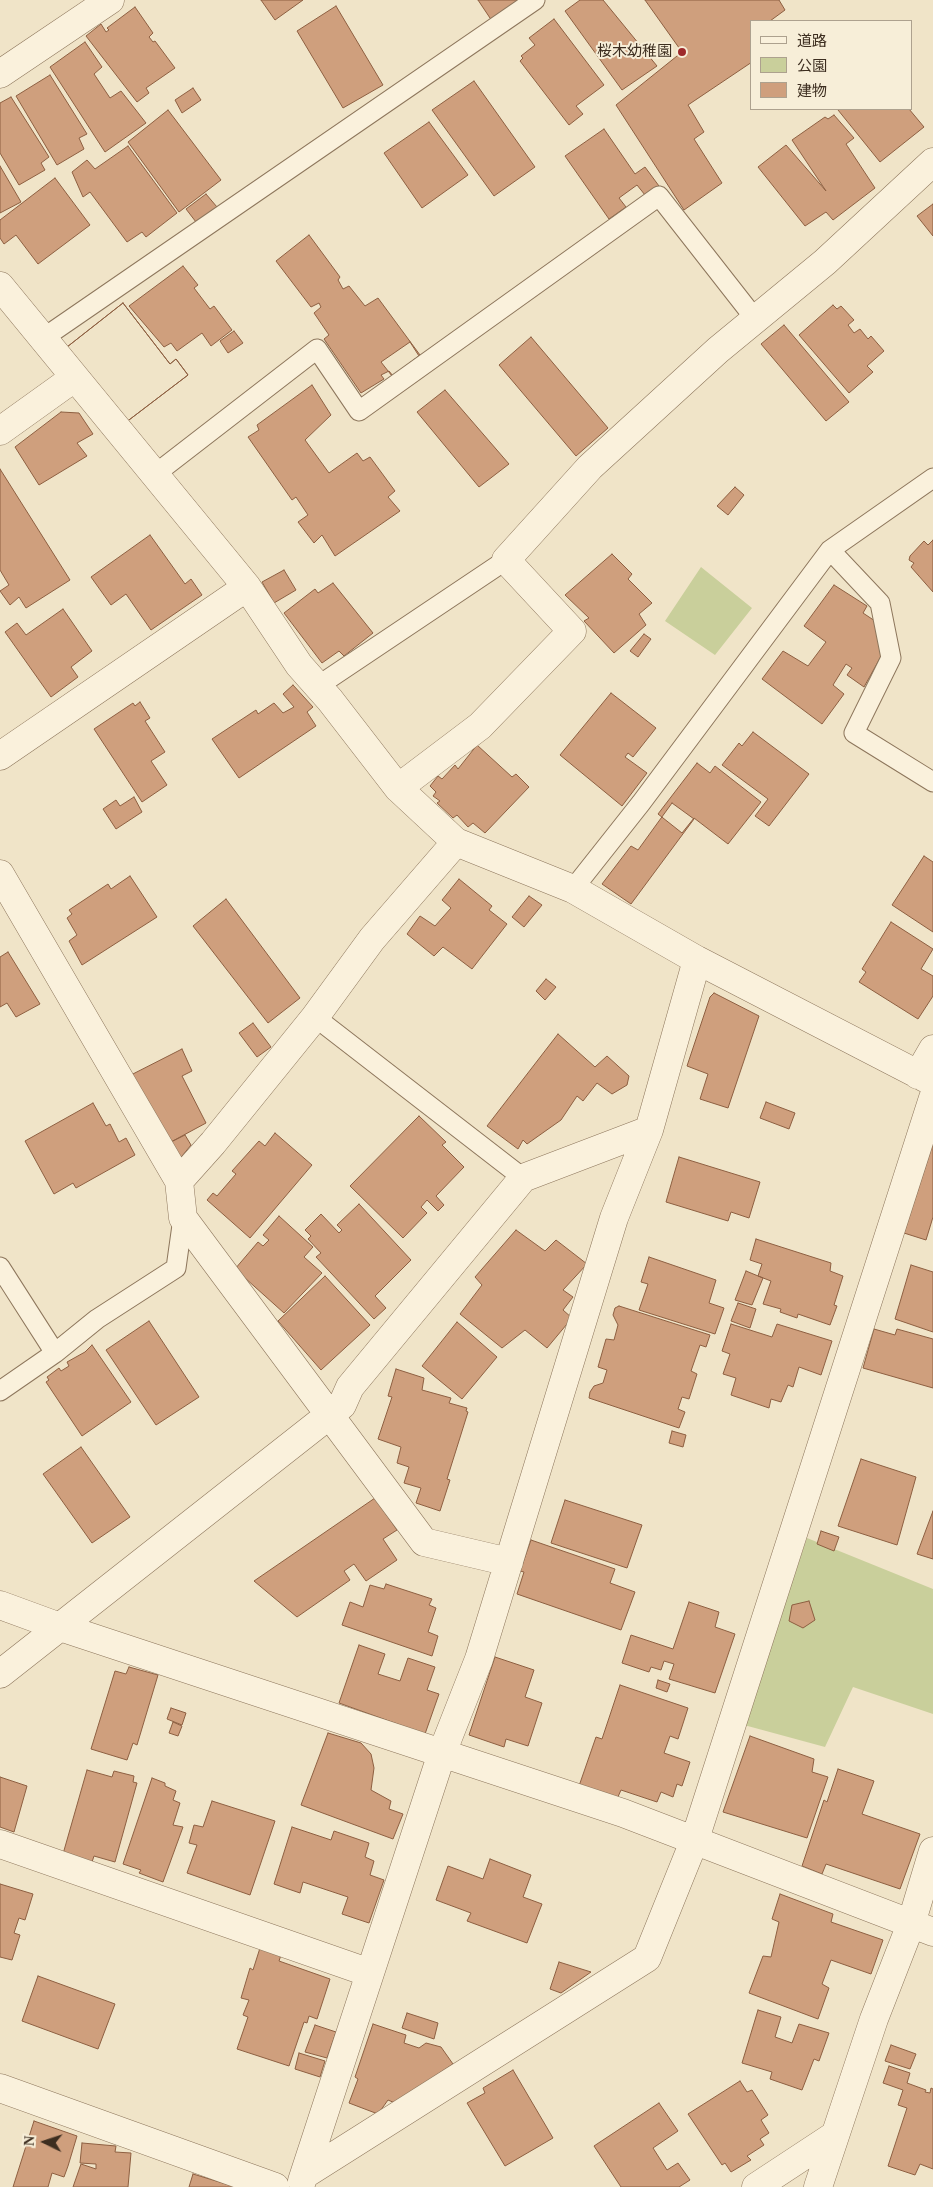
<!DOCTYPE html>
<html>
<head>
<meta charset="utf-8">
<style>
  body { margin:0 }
  #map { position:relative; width:933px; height:2187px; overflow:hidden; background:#f0e4c8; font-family:"Times New Roman","Noto Sans JP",serif }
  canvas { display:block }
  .legend { position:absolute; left:750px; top:20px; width:162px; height:90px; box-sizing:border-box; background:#f7eed8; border:1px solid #ada18e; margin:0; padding:6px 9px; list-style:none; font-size:15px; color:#3d2e20 }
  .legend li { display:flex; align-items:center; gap:10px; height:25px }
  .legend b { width:25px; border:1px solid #ada18e }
  .north { position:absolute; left:20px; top:2117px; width:50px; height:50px; -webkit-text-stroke:4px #f7eed8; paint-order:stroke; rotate:274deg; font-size:14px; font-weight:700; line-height:20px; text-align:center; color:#3d2e20 }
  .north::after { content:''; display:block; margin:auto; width:18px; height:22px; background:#3d2e20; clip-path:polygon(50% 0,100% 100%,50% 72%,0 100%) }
</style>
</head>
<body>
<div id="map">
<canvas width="933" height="2187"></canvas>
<ul class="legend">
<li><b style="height:6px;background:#faf1dc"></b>道路</li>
<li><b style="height:14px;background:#c9cf9b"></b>公園</li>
<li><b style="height:14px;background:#cf9f7d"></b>建物</li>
</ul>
<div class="north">N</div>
</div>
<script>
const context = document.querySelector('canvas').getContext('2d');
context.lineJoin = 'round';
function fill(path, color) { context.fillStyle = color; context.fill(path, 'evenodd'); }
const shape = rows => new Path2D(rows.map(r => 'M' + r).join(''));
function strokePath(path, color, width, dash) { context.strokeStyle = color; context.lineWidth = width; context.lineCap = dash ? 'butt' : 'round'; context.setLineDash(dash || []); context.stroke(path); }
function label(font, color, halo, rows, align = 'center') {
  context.font = font + ' "Times New Roman","Noto Sans JP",serif'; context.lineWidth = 4; context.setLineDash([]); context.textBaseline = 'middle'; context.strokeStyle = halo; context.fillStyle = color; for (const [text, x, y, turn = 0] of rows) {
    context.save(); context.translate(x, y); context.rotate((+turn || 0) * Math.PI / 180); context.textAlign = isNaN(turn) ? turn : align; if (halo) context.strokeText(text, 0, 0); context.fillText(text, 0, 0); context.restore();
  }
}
fill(shape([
  [701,567,752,608,715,655,665,621],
  [807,1538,933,1589,933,1714,853,1687,825,1747,744,1725]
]), '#c9cf9b');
const building = shape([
  [261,0,303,0,275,20,261,0],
  [478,0,520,0,492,21,478,0],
  [580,0,603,0,657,66,622,90,565,11,580,0],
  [645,0,779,0,785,10,770,21,752,21,752,62,688,105,704,132,694,139,722,183,684,210,616,105,682,52,645,0],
  [336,6,383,85,343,108,297,31,336,6],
  [135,7,153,33,149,37,153,42,155,41,175,68,146,88,149,93,137,102,86,36,101,24,106,32,109,30,107,28,135,7],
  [554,19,604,85,576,106,583,114,569,125,520,61,523,58,521,56,535,45,529,38,554,19],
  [85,42,102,67,94,74,110,98,121,91,146,123,105,152,50,67,85,42],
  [50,75,87,134,79,138,84,149,57,165,16,96,50,75],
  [474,81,535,167,494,196,432,110,474,81],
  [193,88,201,100,182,113,175,100,193,88],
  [11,97,49,157,41,163,45,170,19,185,0,153,0,103,11,97],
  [839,109,909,109,924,127,880,162,838,110,839,109],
  [168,110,221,180,179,212,128,142,168,110],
  [834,115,854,138,846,144,875,188,833,220,826,212,805,226,758,167,786,145,826,191,792,140,825,117,828,119,834,115],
  [429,122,468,175,422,208,384,153,429,122],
  [604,129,635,174,645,167,659,186,645,195,637,185,619,198,626,207,609,219,565,156,604,129],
  [128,146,177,213,146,237,142,232,127,242,90,192,83,197,72,172,87,160,95,169,128,146],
  [0,166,21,202,0,213,0,166],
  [55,178,90,225,38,264,16,235,4,244,0,238,0,220,55,178],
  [206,194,217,207,196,222,186,209,206,194],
  [933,204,933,236,917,216,933,204],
  [309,235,340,277,338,280,343,289,349,286,365,306,378,298,420,355,393,376,389,371,381,375,384,379,361,393,324,339,329,335,314,313,321,307,319,303,311,307,276,261,309,235],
  [183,266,198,285,194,288,210,309,214,306,232,330,211,346,202,333,177,351,171,343,164,347,129,306,183,266],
  [123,303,170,364,176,359,188,375,125,423,67,347,123,303],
  [123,303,170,364,176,359,188,375,125,423,67,347,123,303],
  [833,305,837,309,841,306,854,320,848,325,854,333,860,329,868,339,871,336,884,351,867,366,873,372,849,393,799,335,833,305],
  [784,325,849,402,826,421,761,344,784,325],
  [234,331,243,343,228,353,220,341,234,331],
  [531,337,608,428,576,456,499,365,531,337],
  [410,342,419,356,392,376,381,362,410,342],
  [312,385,331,415,305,440,329,473,357,453,363,461,370,457,395,491,388,497,400,511,335,556,322,535,314,543,298,522,308,515,296,497,292,500,248,437,259,430,257,425,312,385],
  [445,390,509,464,479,487,417,412,445,390],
  [61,412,79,413,93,434,77,443,87,456,39,485,15,447,61,412],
  [0,469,70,580,26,608,19,597,10,605,0,591,9,585,0,570,0,469],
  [735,487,744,495,728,515,717,506,735,487],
  [150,535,185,584,191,579,202,595,151,630,126,594,111,605,91,577,150,535],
  [933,540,933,592,911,567,914,563,909,560,910,556,924,541,928,545,933,540],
  [612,554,632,574,628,579,652,603,639,614,646,625,614,653,584,621,589,618,565,595,612,554],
  [284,570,296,590,274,603,262,582,284,570],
  [333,583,373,633,344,656,339,651,322,663,284,613,315,589,318,593,333,583],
  [834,585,867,606,863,613,878,623,884,651,864,687,847,675,852,668,846,664,833,685,844,694,822,724,762,679,783,651,808,666,826,642,804,626,834,585],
  [63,609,92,651,71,667,78,677,51,697,5,632,17,623,26,635,63,609],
  [644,634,651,639,638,657,630,651,644,634],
  [293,685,313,707,307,712,316,726,239,778,212,739,256,710,258,714,274,703,283,713,294,707,283,694,293,685],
  [611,693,656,728,633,757,628,753,625,757,647,773,622,806,560,755,611,693],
  [140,702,150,718,145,721,165,752,151,761,167,785,142,802,94,729,133,703,135,706,140,702],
  [753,732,809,774,769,826,755,816,768,799,722,765,739,743,742,746,753,732],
  [477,745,512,777,516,774,529,787,485,833,473,823,468,827,457,815,453,818,437,803,440,801,433,796,436,792,430,786,438,776,442,779,455,765,458,769,477,745],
  [697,763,710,773,715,766,761,802,728,844,694,818,682,833,658,814,697,763],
  [134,797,142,812,116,829,103,809,116,800,120,806,134,797],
  [672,803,694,819,631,904,602,884,631,846,638,850,672,803],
  [924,856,933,862,933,932,892,905,924,856],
  [130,876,157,917,82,965,69,941,77,935,67,918,72,914,69,910,108,884,111,889,130,876],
  [459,879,492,906,489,910,507,924,472,969,443,947,434,956,407,934,420,916,435,926,451,908,442,900,459,879],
  [529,896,542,905,524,927,512,917,529,896],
  [226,899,300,998,268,1023,193,926,226,899],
  [891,922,933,949,921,969,933,976,933,996,918,1019,859,982,866,972,862,969,891,922],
  [8,952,40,1004,16,1017,7,1003,0,1007,0,957,8,952],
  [546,979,556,987,545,1000,536,991,546,979],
  [714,993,759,1016,728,1108,700,1099,708,1074,687,1066,710,997,714,993],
  [253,1023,271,1047,257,1057,239,1033,253,1023],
  [558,1034,595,1067,607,1056,629,1076,627,1085,612,1094,597,1083,583,1101,577,1096,561,1120,527,1144,523,1140,518,1149,487,1126,558,1034],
  [182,1049,192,1071,182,1076,206,1123,169,1143,125,1078,182,1049],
  [766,1102,795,1113,789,1129,760,1118,766,1102],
  [93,1103,106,1126,110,1124,119,1142,126,1138,135,1155,76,1188,73,1183,54,1194,25,1141,93,1103],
  [419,1116,446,1142,442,1145,464,1167,436,1196,444,1205,438,1211,427,1200,421,1207,427,1213,403,1238,350,1186,419,1116],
  [275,1133,312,1165,250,1238,207,1200,213,1193,217,1196,236,1174,232,1171,259,1141,265,1146,275,1133],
  [185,1135,191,1145,178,1161,169,1143,185,1135],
  [933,1143,933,1217,926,1240,904,1233,933,1143],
  [679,1157,760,1182,749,1218,731,1212,728,1221,666,1202,679,1157],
  [359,1204,411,1260,375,1296,386,1308,374,1319,316,1257,321,1253,308,1239,311,1236,305,1230,321,1214,339,1233,342,1230,337,1225,359,1204],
  [279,1216,313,1247,304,1257,322,1273,284,1313,235,1269,258,1242,263,1246,269,1240,263,1235,279,1216],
  [516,1230,545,1251,556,1240,587,1264,563,1290,573,1297,563,1310,572,1318,547,1348,525,1330,502,1348,460,1314,482,1285,475,1277,516,1230],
  [756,1239,831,1263,830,1271,843,1276,834,1305,837,1306,830,1325,798,1314,797,1318,780,1312,781,1309,763,1304,771,1281,758,1276,762,1264,750,1260,756,1239],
  [649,1257,716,1280,709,1303,724,1308,715,1334,639,1310,648,1284,641,1282,649,1257],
  [911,1265,933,1272,933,1332,895,1319,911,1265],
  [746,1271,763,1278,752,1305,735,1300,746,1271],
  [325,1276,370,1325,321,1370,278,1321,325,1276],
  [738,1303,756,1309,750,1328,731,1321,738,1303],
  [619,1306,710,1335,706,1347,700,1345,691,1371,697,1374,689,1399,682,1397,678,1409,685,1412,679,1428,589,1398,590,1392,594,1386,603,1383,607,1370,598,1367,606,1339,614,1340,618,1325,613,1315,615,1308,619,1306],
  [149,1321,199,1397,156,1425,106,1350,149,1321],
  [457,1322,497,1357,462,1399,422,1366,457,1322],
  [731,1324,772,1337,777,1324,832,1341,821,1375,799,1367,793,1387,788,1385,781,1402,771,1399,769,1408,731,1395,736,1378,723,1374,730,1354,722,1351,731,1324],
  [874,1329,895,1335,897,1329,933,1339,933,1388,863,1368,874,1329],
  [92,1345,131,1402,82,1436,46,1382,49,1380,47,1377,59,1368,61,1371,69,1366,67,1362,85,1352,92,1345],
  [396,1369,424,1378,422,1390,451,1398,449,1403,467,1408,466,1411,468,1412,447,1479,450,1480,440,1511,416,1503,421,1488,404,1483,409,1467,397,1463,401,1447,378,1439,392,1397,388,1396,396,1369],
  [672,1431,686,1435,683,1447,669,1443,672,1431],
  [81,1447,130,1517,92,1543,43,1474,81,1447],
  [861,1459,916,1477,897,1545,838,1526,861,1459],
  [375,1498,397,1530,383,1539,397,1560,366,1581,354,1564,344,1571,350,1580,297,1617,254,1581,375,1498],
  [565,1500,642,1525,627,1568,551,1543,565,1500],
  [933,1511,933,1559,917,1554,933,1511],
  [821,1531,839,1537,834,1551,817,1544,821,1531],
  [531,1540,615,1569,610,1583,635,1592,621,1630,517,1594,524,1572,520,1571,531,1540],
  [386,1584,432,1599,429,1605,436,1608,428,1632,438,1636,432,1656,342,1625,350,1602,363,1607,370,1585,384,1589,386,1584],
  [809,1601,815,1620,803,1628,789,1621,792,1605,809,1601],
  [689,1602,719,1612,715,1627,735,1634,715,1693,669,1679,674,1664,664,1661,661,1670,651,1667,649,1672,622,1663,631,1635,673,1649,689,1602],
  [359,1645,385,1654,378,1674,400,1681,408,1658,435,1667,427,1690,439,1694,425,1734,339,1703,359,1645],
  [495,1657,534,1670,525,1697,542,1703,528,1746,506,1739,504,1747,469,1735,495,1657],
  [129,1667,158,1675,137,1745,133,1743,127,1760,91,1749,115,1671,126,1674,129,1667],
  [658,1680,670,1684,667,1692,656,1688,658,1680],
  [620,1685,688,1708,678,1739,670,1736,664,1753,690,1762,682,1786,677,1784,673,1797,661,1792,657,1802,621,1790,617,1799,579,1786,596,1737,602,1739,620,1685],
  [171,1708,186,1713,182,1725,167,1719,171,1708],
  [173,1722,182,1726,178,1736,169,1733,173,1722],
  [328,1733,361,1743,371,1754,374,1768,371,1790,391,1801,389,1809,403,1814,393,1839,301,1805,328,1733],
  [750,1736,814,1759,812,1772,828,1777,807,1838,723,1812,750,1736],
  [838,1769,874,1781,862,1814,920,1834,900,1889,826,1864,822,1874,802,1866,824,1800,827,1802,838,1769],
  [87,1770,112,1777,114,1771,134,1776,133,1782,137,1783,115,1862,94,1856,92,1862,63,1854,87,1770],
  [0,1777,27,1786,14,1832,0,1827,0,1777],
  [152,1778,165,1783,165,1786,176,1791,173,1800,180,1803,173,1825,183,1827,163,1882,139,1873,141,1870,123,1864,152,1778],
  [212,1801,275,1821,250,1895,187,1873,197,1845,189,1843,194,1825,203,1827,212,1801],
  [292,1827,331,1840,334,1831,369,1843,365,1857,374,1861,370,1875,384,1880,369,1923,342,1914,348,1897,303,1882,300,1893,274,1884,292,1827],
  [490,1859,531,1875,523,1897,542,1904,527,1943,467,1921,471,1913,436,1900,448,1866,483,1879,490,1859],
  [0,1884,33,1894,25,1920,19,1918,14,1933,20,1935,12,1960,0,1957,0,1884],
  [780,1894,833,1914,831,1922,883,1940,871,1974,831,1960,822,1984,829,1988,818,2019,749,1993,763,1956,771,1957,779,1922,772,1919,780,1894],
  [260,1948,281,1955,279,1961,330,1979,317,2019,309,2016,307,2023,304,2022,289,2066,237,2049,248,2017,243,2015,249,2000,241,1998,250,1968,253,1970,260,1948],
  [559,1962,591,1972,561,1993,550,1989,559,1962],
  [38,1976,115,2004,98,2049,22,2021,38,1976],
  [758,2010,781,2017,775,2037,792,2043,799,2024,829,2033,819,2061,814,2059,802,2090,770,2079,772,2072,742,2063,758,2010],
  [407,2013,438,2023,434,2039,402,2028,407,2013],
  [373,2024,406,2035,404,2043,419,2048,426,2043,441,2047,453,2064,395,2103,388,2100,378,2114,349,2103,358,2079,355,2077,373,2024],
  [315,2025,336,2032,327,2058,305,2052,315,2025],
  [891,2045,916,2054,910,2069,885,2061,891,2045],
  [299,2053,325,2061,320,2077,295,2069,299,2053],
  [889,2066,910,2073,907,2083,926,2090,925,2092,930,2093,931,2088,933,2089,933,2169,920,2164,915,2175,888,2166,907,2108,898,2105,903,2090,883,2083,889,2066],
  [513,2070,553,2138,505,2166,467,2103,485,2093,483,2088,513,2070],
  [740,2081,747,2092,752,2090,768,2115,761,2120,769,2133,760,2139,764,2145,747,2156,751,2160,731,2172,725,2163,722,2165,688,2114,740,2081],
  [659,2103,678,2131,653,2148,667,2170,678,2163,690,2180,679,2187,621,2187,594,2146,659,2103],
  [34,2121,77,2136,68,2166,64,2177,52,2173,48,2187,13,2187,34,2121],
  [82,2143,116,2146,115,2152,131,2153,128,2187,73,2187,81,2164,96,2169,96,2164,80,2163,82,2143],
  [193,2174,236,2187,189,2187,193,2174]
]);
fill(building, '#cf9f7d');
strokePath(building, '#8d5f41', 1);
const lane = shape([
  [42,339,535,0],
  [154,475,317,349,359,411,659,196,756,320],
  [830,550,880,603,891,658,854,733,933,782],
  [318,686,506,560],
  [573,889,641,803,830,550,933,478],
  [315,1017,523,1178],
  [0,1267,55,1353],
  [0,1391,55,1353,97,1319,176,1268,183,1218]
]);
const street = shape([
  [0,74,110,0],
  [0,286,247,587,299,665,330,700,398,788,456,842,573,889,697,960,933,1082],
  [0,431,74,378],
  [0,756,247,587],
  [398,788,480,726,572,631,506,560,590,467,718,350,825,262,933,162],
  [0,874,179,1181,183,1218,424,1542,509,1562],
  [918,1075,933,1049],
  [179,1181,213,1143,315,1017,372,939,456,842],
  [0,1605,60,1627,623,1813,933,1932],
  [0,1674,342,1405,350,1387,523,1178,649,1130],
  [0,1844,370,1973],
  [0,2088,275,2187],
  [304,2175,647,1958,695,1839,933,1098],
  [302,2181,442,1753,479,1659,614,1218,649,1130,697,960],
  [756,2187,835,2135],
  [818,2187,874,2019,911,1924,933,1851]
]);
strokePath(lane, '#8d765c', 21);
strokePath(street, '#8d765c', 29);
strokePath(lane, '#faf1dc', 19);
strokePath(street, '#faf1dc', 28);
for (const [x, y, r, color] of [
  [682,52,5,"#9e2a2b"]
]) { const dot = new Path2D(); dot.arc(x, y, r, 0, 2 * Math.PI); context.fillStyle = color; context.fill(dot); strokePath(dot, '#f7eed8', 2); }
label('15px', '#3d2e20', '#f7eed8', [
  ["桜木幼稚園",672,52]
], 'right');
</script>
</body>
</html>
